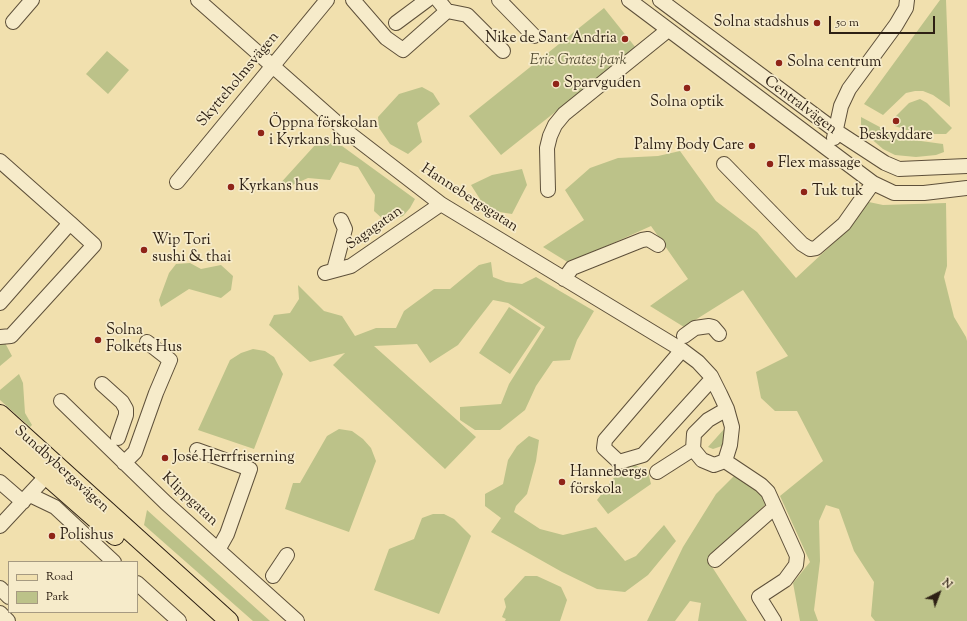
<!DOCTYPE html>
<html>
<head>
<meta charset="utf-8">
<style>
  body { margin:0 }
  #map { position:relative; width:967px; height:621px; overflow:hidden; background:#f1e0ae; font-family:"Sorts Mill Goudy",serif }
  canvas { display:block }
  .legend { position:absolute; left:8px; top:561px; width:130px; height:52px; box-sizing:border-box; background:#f6ebca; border:1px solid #a69a81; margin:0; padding:5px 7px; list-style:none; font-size:12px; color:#2d2014 }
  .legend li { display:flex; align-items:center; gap:8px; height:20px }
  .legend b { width:20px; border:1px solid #a69a81 }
  .north { position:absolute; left:919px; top:573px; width:40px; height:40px; -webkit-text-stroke:3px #f6ebca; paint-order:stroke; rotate:42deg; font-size:11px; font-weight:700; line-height:16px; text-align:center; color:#2d2014 }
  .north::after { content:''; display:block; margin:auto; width:14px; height:18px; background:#2d2014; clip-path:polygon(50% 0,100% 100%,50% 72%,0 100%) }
  .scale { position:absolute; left:829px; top:16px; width:106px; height:18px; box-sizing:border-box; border:2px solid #2d2014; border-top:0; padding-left:5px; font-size:12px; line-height:14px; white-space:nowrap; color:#2d2014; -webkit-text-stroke:3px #f6ebca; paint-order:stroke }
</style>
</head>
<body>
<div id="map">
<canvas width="967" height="621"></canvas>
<ul class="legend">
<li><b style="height:5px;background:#f1e0ae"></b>Road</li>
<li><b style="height:11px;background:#bcc289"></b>Park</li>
</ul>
<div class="north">N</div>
<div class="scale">50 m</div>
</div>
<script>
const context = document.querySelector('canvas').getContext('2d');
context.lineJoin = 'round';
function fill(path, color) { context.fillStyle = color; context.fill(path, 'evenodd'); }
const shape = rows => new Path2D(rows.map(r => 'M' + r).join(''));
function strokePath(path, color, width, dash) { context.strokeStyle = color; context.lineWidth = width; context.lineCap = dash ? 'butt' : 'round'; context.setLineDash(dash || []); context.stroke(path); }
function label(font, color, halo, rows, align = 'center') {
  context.font = font + ' "Sorts Mill Goudy",serif'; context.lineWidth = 3.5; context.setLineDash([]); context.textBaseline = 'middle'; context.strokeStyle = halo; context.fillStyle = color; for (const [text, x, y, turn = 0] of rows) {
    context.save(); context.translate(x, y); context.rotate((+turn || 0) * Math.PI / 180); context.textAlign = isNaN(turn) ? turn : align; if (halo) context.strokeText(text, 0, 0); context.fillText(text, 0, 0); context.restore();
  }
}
fill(shape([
  [940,0,946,0,950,107,933,95,923,91,915,91,906,93,883,115,864,104],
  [604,8,636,48,501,155,469,116],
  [107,51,129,70,108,94,86,74],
  [422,87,433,93,440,104,417,123,422,142,408,154,390,144,379,128,378,117,399,94],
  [920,99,927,103,952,128,946,134,932,134,906,130,895,126,893,123,893,119,909,103],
  [861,117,891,133,906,139,943,144,944,152,936,155,916,157,895,155,883,149,868,136,861,125],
  [332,143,342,146,415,199,410,208,403,216,386,222,374,211,375,195,358,167,340,162,330,180,308,178,288,187,277,187,316,144],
  [680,151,716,201,757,232,796,278,840,237,864,201,883,205,946,203,947,266,944,277,954,317,966,337,967,341,967,621,875,621,871,616,874,582,854,551,839,509,826,505,819,521,820,561,814,610,818,621,800,621,793,583,810,562,780,496,823,461,797,411,775,411,761,398,756,372,788,356,743,290,684,327,650,306,688,279,651,226,569,263,543,247,584,220,565,190,590,168,618,158,658,156],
  [522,169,527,185,512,214,487,210,471,185,492,175],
  [491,262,493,277,506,282,522,284,536,277,594,311,577,340,570,360,553,361,536,386,525,410,500,430,475,430,460,420,460,407,501,404,509,384,545,327,508,303,493,300,458,345,430,363,417,344,374,346,476,437,445,469,333,365,345,353,310,362,269,325,274,315,290,313,299,299,298,285,324,311,342,316,355,336,376,328,396,328,404,311,434,289,450,289,479,265],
  [190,263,201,269,221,265,233,276,231,290,221,298,189,289,161,307,159,300,169,273,176,264],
  [509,307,541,328,510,374,479,353],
  [4,341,12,356,0,366,0,342],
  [253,349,265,351,274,357,283,374,254,449,198,430,230,360,241,353],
  [19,374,23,383,25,413,32,425,30,427,0,400,0,390],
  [725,428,722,446,713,449,708,447],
  [339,429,352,431,363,439,371,448,376,461,349,532,285,509,293,483,300,483,327,436],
  [529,436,539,440,536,461,527,494,516,506,514,512,540,529,563,535,596,527,625,561,636,556,664,525,676,541,648,575,625,592,597,589,562,572,491,532,501,518,485,506,485,494,503,484,508,460,517,446],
  [635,465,648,472,651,484,608,514,597,500,619,471],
  [734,476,760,492,766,504,707,559,747,621,698,621,701,603,690,601,675,621,647,621,683,547,716,494],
  [147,510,270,621,253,621,144,525],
  [433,514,444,514,454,519,471,536,439,614,374,590,389,549,414,539,422,518],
  [525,576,537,576,561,587,567,600,560,621,505,621,506,619,502,617,506,607,504,599]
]), '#bcc289');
const minor = shape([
  [198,0,345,130,441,204,682,350,698,362,711,376,720,394,727,409,732,427,730,445,725,461,714,465,702,460,693,449,694,434,708,420,727,409],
  [353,0,386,38,403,50,447,11,467,15,503,51],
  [438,0,447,11],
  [499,0,534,36],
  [629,0,873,183,894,193,924,193,967,188],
  [660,0,836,131,885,163,899,169,967,166],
  [13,22,32,0],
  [396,23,427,0],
  [834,138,841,106,849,89,896,25,906,8,907,0],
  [0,161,70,223,0,303],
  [724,164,802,244,810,249,816,248,844,224,873,183],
  [177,182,327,0],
  [548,190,547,148,550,136,555,125,564,114,668,30],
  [334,270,345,229,341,220],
  [325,273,351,266,441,204],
  [564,279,572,268,642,240,648,239,658,245],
  [684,336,695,328,709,326,713,327,719,334],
  [0,337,11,336,94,245,70,223],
  [682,350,605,440,604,448,619,462,643,455,712,379],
  [102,384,122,402,126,409,126,415,118,438],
  [61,401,166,503,297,621],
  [197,450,250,469,227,534,218,550],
  [725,461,761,485,768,492,797,556,796,565,785,580,759,597,774,621],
  [124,463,135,452,156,393,170,360,147,342],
  [657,472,693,449],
  [0,482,23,502],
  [30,495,55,507,114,562],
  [0,526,53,469],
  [715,560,775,507],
  [273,576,287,555],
  [137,583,179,621],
  [0,588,9,597],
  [0,613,8,621]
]);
const major = shape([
  [0,414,229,621],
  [0,435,115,536]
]);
strokePath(minor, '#5e503a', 16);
strokePath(major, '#2d2014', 20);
strokePath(minor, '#f6ebca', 14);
strokePath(major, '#f1e0ae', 18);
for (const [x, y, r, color] of [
  [817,23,4,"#8f2418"],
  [625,39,4,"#8f2418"],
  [779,63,4,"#8f2418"],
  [556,84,4,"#8f2418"],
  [687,88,4,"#8f2418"],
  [896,121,4,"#8f2418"],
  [261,133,4,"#8f2418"],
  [752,146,4,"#8f2418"],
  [770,164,4,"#8f2418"],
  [231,187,4,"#8f2418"],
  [804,192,4,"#8f2418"],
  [144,250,4,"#8f2418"],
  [98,340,4,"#8f2418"],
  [165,458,4,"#8f2418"],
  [562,482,4,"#8f2418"],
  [52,536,4,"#8f2418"]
]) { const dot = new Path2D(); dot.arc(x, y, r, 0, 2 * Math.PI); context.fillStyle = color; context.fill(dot); strokePath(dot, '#f6ebca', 1.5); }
label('15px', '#2d2014', '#f6ebca', [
  ["Solna stadshus",809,23,"right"],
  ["Nike de Sant Andria",617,39,"right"],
  ["Solna centrum",787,63],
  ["Sparvguden",564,84],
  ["Solna optik",687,103,"center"],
  ["Öppna förskolan",269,124],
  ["i Kyrkans hus",269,141],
  ["Beskyddare",896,136,"center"],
  ["Palmy Body Care",744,146,"right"],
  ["Flex massage",778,164],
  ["Kyrkans hus",239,187],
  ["Tuk tuk",812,192],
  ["Wip Tori",152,241],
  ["sushi & thai",152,258],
  ["Solna",106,331],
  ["Folkets Hus",106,348],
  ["José Herrfriserning",173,458],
  ["Hannebergs",570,473],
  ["förskola",570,490],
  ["Polishus",60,536]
], 'left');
label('italic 15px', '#585137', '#f6ebca', [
  ["Eric Grates park",578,61]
]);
label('15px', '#2d2014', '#f6ebca', [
  ["Skytteholmsvägen",239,80,-50],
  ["Centralvägen",800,106,37],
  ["Hannebergsgatan",469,199,33],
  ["Sagagatan",375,229,-35],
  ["Sundbybergsvägen",61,470,42],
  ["Klippgatan",189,500,43]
]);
</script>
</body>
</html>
